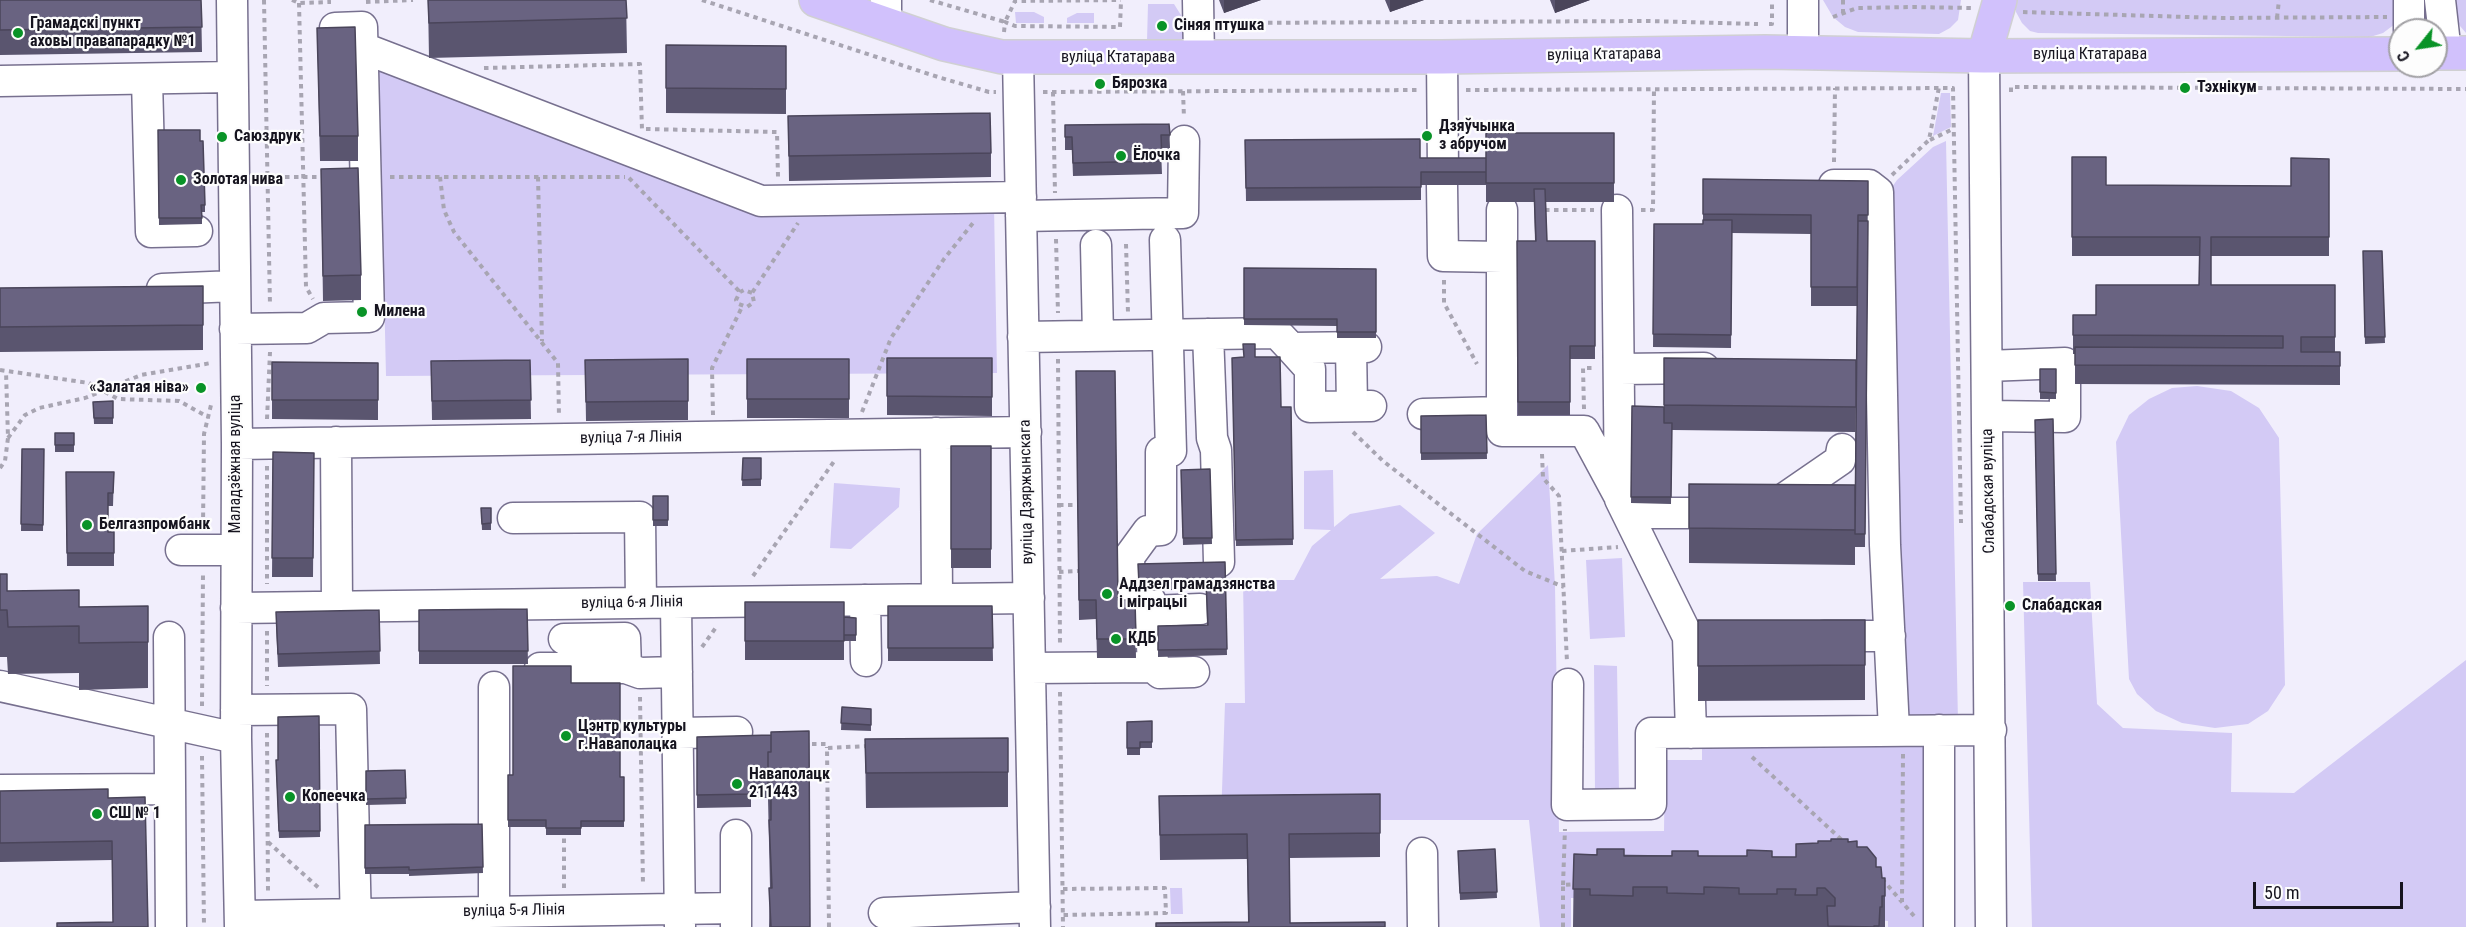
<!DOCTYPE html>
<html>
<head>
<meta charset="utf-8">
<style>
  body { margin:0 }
  #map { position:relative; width:2466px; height:927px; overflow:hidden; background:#f1eefc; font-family:"Roboto Condensed",sans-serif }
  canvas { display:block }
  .north { position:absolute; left:2388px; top:18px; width:60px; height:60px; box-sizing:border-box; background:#fdfdfd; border:2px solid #a1a0a4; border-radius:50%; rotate:240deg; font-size:16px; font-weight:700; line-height:24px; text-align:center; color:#16141f }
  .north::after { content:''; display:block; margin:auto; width:21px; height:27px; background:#099327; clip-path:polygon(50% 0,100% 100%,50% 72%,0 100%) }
  .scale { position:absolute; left:2253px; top:882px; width:150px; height:27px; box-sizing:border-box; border:3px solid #16141f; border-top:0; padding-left:8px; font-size:18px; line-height:21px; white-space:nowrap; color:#16141f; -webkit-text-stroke:4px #fdfdfd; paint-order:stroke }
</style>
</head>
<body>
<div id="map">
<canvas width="2466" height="927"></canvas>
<div class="north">С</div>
<div class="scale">50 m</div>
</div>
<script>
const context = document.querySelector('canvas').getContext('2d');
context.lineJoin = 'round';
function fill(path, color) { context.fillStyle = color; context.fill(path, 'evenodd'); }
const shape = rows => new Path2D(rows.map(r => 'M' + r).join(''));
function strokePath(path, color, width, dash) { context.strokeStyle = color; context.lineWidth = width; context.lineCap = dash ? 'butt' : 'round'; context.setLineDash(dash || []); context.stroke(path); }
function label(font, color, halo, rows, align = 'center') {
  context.font = font + ' "Roboto Condensed",sans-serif'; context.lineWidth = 4.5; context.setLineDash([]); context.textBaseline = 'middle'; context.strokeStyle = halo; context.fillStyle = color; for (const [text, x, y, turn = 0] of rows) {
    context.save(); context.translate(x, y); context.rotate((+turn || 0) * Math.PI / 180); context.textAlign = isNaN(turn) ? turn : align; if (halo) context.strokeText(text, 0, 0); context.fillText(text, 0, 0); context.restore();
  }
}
fill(shape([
  [1823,0,1961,0,1958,20,1950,28,1939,34,1858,32,1845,27,1833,17],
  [2015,0,2400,0,2395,24,2383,33,2370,37,2038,33,2030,31,2022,23,2016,12],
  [2453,0,2466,0,2466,33,2460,26,2455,16],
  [1148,4,1174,4,1191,31,1187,37,1176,41,1147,41],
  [1015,12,1034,12,1044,17,1044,23,1016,23],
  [1077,13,1094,13,1094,23,1067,23,1067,18],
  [379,66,759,211,994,206,997,373,386,376],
  [1941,93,1950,93,1951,127,1933,136],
  [1946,141,1958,722,1907,723,1887,194,1897,180,1933,147],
  [2197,386,2231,391,2259,408,2279,438,2285,685,2268,711,2248,724,2215,728,2182,723,2156,711,2137,694,2129,679,2116,442,2129,415,2149,399,2172,388],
  [1548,465,1555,586,1559,832,1664,831,1665,760,1702,760,1702,742,1925,744,1925,927,1888,927,1888,921,1594,898,1571,898,1571,927,1540,927,1529,820,1221,820,1225,703,1245,703,1243,580,1294,580,1312,546,1331,530,1304,529,1304,471,1333,470,1334,527,1350,514,1400,505,1435,533,1380,579,1437,576,1459,584,1477,534],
  [834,483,900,488,899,507,851,549,830,548],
  [1622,558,1625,637,1590,639,1586,560],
  [2023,582,2090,582,2097,704,2123,728,2232,733,2231,792,2294,793,2466,660,2466,927,2032,927],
  [1594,665,1617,666,1619,792,1595,792],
  [1170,888,1182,888,1183,914,1171,914]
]), '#d3caf5');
const minor = shape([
  [232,0,237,444,236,738,240,927],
  [886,0,886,25],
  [1198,0,1199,58],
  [2440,0,2446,53],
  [2409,30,2409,0],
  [363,48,761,201,1021,197],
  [1803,52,1803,0],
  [1984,56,1991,927],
  [1018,57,1035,927],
  [1442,57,1443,171],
  [147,80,151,232,197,231],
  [0,81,232,77],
  [1442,185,1443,256,1502,257],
  [1834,185,1869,185,1878,192,1885,545,1894,730],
  [1502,210,1502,431,1584,431,1618,494],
  [1617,210,1620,499,1688,637,1737,637],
  [1021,216,1183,213,1184,141],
  [1096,245,1098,336],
  [162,289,235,286],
  [235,329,307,328,324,318,369,317,362,27,335,28],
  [1208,334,1212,438,1216,450,1219,562],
  [1023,337,1277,333,1291,348,1366,347],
  [1351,347,1352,406],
  [1291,348,1310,369,1310,407,1371,406],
  [1987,366,2065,363,2065,417,1988,416],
  [1620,369,1704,368],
  [1423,414,1502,412],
  [936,433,937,599],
  [336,442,337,607],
  [237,444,1026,432],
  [1628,513,1763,513,1840,460,1842,449],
  [513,518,640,517,641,603],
  [181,550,236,550],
  [865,600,866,661],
  [676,603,680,927],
  [236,608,1029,598],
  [1151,611,1200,609],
  [1824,636,1890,636],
  [169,637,171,927],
  [1688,637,1691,733],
  [564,639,625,638,626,668,640,673,677,672],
  [1153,667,1150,600,1130,600,1129,557,1148,531,1161,530,1161,452,1171,451,1165,240],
  [540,668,626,668],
  [1030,668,1153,667,1160,673,1194,672],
  [1568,684,1567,805,1651,804,1651,733,1991,730],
  [0,686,236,738],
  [236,710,351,709,356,927],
  [1939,730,1939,927],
  [678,733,737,732],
  [0,790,170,789],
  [736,835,736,927],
  [1422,853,1423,927],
  [494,912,494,687],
  [884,913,1035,907],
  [240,916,736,908]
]);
const major = shape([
  [816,0,944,44,1002,57,1442,57,1765,52,1984,56,2400,54],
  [2436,53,2466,53],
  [1984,56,2000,0]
]);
strokePath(minor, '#77708f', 33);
strokePath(major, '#d0d0d2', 36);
strokePath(shape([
  [264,0,270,305],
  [292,0,299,3,331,2],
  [702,0,938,77,989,92,996,92],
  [930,0,1005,22,1015,1,1121,0],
  [1843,0,1843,13],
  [366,2,413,0],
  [299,3,306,287,313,299],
  [2023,12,2221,18,2387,17],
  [1833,17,1857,8,1913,7,1971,8],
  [2277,18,2279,0],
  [1223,23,1648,21,1758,24],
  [1769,24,1772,24,1772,0],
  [1004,32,1005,22,1015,26,1120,27,1121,1],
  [484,68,640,64,642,130],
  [1466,90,1953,88,1961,523],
  [1183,91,1184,118],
  [1043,92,1419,90],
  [1053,92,1055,193],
  [2011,92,2011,87,2466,89],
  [646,129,777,132,778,177],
  [1930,140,1953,129],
  [1834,162,1835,88],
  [1892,175,1929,140,1939,87],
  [267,177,320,177],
  [390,177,625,177],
  [440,177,444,210,454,232,558,363,559,417],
  [538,177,542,341],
  [629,178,740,292],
  [1545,210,1594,210],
  [1641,210,1653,210,1654,88],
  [1056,239,1058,313],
  [1126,244,1128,313],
  [1444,280,1444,303,1477,364],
  [752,293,744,290,740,292,736,300,739,304,747,307,754,302,752,293,798,223],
  [1058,359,1060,646],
  [0,370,89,383,118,399,179,401,208,417],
  [1584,409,1583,368,1595,368],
  [862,412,891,338,944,259,973,223],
  [713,415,712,368,742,307],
  [267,419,270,352],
  [1353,432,1383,461,1525,571,1564,587],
  [8,438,25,415,39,408,85,398,141,375,211,363],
  [1542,454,1543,478,1559,496,1567,662],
  [267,466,267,584],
  [0,468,5,461,8,438,6,371],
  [1059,505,1078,505],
  [203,526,204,434,211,405],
  [1562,551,1618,547],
  [1059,572,1078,571],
  [753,576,835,460],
  [267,631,267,686],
  [702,647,717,626],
  [1060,692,1063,927],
  [640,697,643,885],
  [202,706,203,573],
  [267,733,268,893],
  [812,744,827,744,827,748],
  [1903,754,1902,902,1914,916],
  [202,756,204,927],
  [1752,757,1844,842],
  [268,842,321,890],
  [1882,879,1902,902],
  [1563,885,1565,829],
  [564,888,564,835],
  [1063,889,1165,888,1166,913,1063,915],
  [829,927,827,748,868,746],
  [1563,927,1563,885,1576,884]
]), '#a8a5b2', 4, [4.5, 4.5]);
strokePath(minor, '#fff', 30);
strokePath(major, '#d1c1fc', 33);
fill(shape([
  [0,0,201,0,202,52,0,55],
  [428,0,626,0,627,53,429,58],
  [1219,0,1261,0,1224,13],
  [1385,0,1424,0,1390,12],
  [1550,0,1590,0,1555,13],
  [317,28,358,136,358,161,320,161],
  [666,45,786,46,786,114,666,113],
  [788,116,991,153,991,177,789,181],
  [1169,124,1170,148,1161,148,1162,174,1073,176,1072,150,1065,150,1065,125],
  [158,130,205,205,205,212,202,212,202,224,159,225],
  [1614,133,1614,202,1546,202,1547,241,1595,241,1595,359,1570,359,1570,415,1518,415,1517,241,1535,241,1534,202,1486,202,1486,185,1421,185,1421,200,1246,201,1245,140,1420,158,1486,158],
  [2072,157,2106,185,2291,186,2329,159,2329,256,2211,256,2211,285,2335,285,2335,352,2340,352,2340,385,2075,384,2075,354,2073,354,2073,315,2096,315,2199,285,2200,256,2072,256],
  [321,169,361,275,361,300,323,301],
  [1703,179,1868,181,1865,547,1855,547,1855,565,1689,563,1689,484,1855,485,1857,306,1811,306,1811,234,1732,233,1731,348,1653,347,1654,224,1703,224],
  [2363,251,2382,251,2385,343,2365,344],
  [1244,268,1376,269,1376,338,1337,338,1337,326,1244,325],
  [203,286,203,350,0,352,0,288],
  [1255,357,1281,407,1291,407,1293,545,1236,546,1232,358],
  [887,358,992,358,992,416,887,415],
  [1664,358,1856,360,1856,432,1672,430,1671,504,1631,503,1632,406,1664,407],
  [688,359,688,420,586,421,585,360],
  [747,359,849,359,849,418,747,418],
  [530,360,531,419,432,420,431,361],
  [272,362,378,363,378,420,272,419],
  [2040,369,2056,369,2056,399,2040,399],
  [1076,371,1118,600,1135,600,1136,658,1097,658,1096,619,1079,620],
  [113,401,113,424,94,424,93,402],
  [1486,415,1487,459,1421,460,1421,416],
  [2053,419,2056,581,2038,581,2035,420],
  [55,433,74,433,74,452,55,452],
  [951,446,991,446,991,568,951,568],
  [22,449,44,449,43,531,21,531],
  [273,452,314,453,313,577,272,577],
  [743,458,761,458,761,486,742,486],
  [1210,469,1212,544,1183,545,1181,470],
  [66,472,114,472,113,506,108,506,108,532,114,532,114,566,67,566],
  [653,496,668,496,668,526,653,526],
  [481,508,491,508,491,530,482,530],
  [1225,562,1227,655,1158,657,1158,626,1207,625,1206,589,1139,591,1138,564],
  [0,574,7,591,79,607,148,642,148,688,79,690,79,673,8,674,7,657,0,657],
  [745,602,844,617,856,618,856,641,844,641,844,660,745,660],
  [888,606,992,606,993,661,888,661],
  [527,609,528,664,419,664,419,610],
  [379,610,380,664,278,667,276,625],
  [1698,620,1865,620,1865,700,1698,701],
  [571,683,620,777,624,777,624,827,581,827,581,835,546,835,546,827,508,827,508,775,513,775],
  [842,707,871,709,871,731,841,730],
  [319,716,320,837,279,838,276,767,278,760],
  [1152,721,1152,748,1140,748,1140,755,1127,755,1127,722],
  [771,735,810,927,769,927,770,888,768,798,751,798,751,807,697,808,697,737],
  [1008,738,1008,807,866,808,865,739],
  [405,770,406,804,366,805,366,771],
  [0,791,108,798,145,797,113,922,112,860,0,862],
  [1380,794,1380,857,1289,858,1290,923,1385,927,1248,922,1247,859,1160,860,1159,796],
  [482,824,483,873,409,876,409,874,365,874,365,825],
  [1848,842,1857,847,1876,867,1882,878,1885,878,1885,927,1573,927,1574,854,1796,857],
  [1495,849,1497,898,1460,900,1458,851]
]), '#5a556f');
fill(shape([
  [1224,0,1261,0,1224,13],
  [1390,0,1424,0,1390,12],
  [1555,0,1590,0,1555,13]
]), '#4a455a');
const building = shape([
  [0,0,201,0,202,27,0,30,0,0],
  [428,0,626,0,627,18,429,23,428,0],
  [355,27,358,136,320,136,317,28,355,27],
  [666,45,786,46,786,89,666,88,666,45],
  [990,113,991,153,789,156,788,116,990,113],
  [1169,124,1170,135,1161,135,1162,161,1073,163,1072,137,1065,137,1065,125,1169,124],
  [158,130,200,130,200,141,203,141,205,205,201,205,202,218,159,218,158,130],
  [1486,133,1614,133,1614,183,1486,183,1486,133],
  [1420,139,1420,158,1486,158,1486,172,1421,172,1421,187,1246,188,1245,140,1420,139],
  [2072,157,2106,157,2106,185,2291,186,2291,158,2329,159,2329,237,2211,237,2211,285,2335,285,2335,337,2301,337,2301,352,2340,352,2340,366,2075,365,2075,347,2283,348,2283,336,2073,335,2073,315,2096,315,2096,285,2199,285,2200,237,2072,237,2072,157],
  [358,168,361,275,323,276,321,169,358,168],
  [1703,179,1868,181,1868,215,1858,215,1857,287,1811,287,1811,215,1703,214,1703,179],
  [1534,189,1545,189,1547,241,1595,241,1595,346,1570,346,1570,402,1518,402,1517,241,1536,241,1534,189],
  [1703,220,1732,220,1731,335,1653,334,1654,224,1703,224,1703,220],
  [1858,221,1868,221,1865,534,1855,534,1858,221],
  [2363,251,2382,251,2385,337,2365,337,2363,251],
  [1244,268,1376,269,1376,332,1337,332,1337,319,1244,319,1244,268],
  [203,286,203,325,0,327,0,288,203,286],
  [1243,344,1255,344,1255,357,1280,357,1281,407,1291,407,1293,539,1236,540,1232,358,1244,357,1243,344],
  [887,358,992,358,992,397,887,396,887,358],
  [1664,358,1856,360,1856,407,1664,405,1664,358],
  [688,359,688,401,586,402,585,360,688,359],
  [747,359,849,359,849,399,747,399,747,359],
  [530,360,531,400,432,401,431,361,530,360],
  [272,362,378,363,378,400,272,400,272,362],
  [2040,369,2056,369,2056,393,2040,392,2040,369],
  [1076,371,1115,371,1118,600,1135,600,1136,639,1097,639,1096,600,1079,600,1076,371],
  [113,401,113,418,94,418,93,402,113,401],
  [1632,406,1664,407,1664,423,1672,423,1671,497,1631,497,1632,406],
  [1486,415,1487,453,1421,453,1421,416,1486,415],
  [2053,419,2056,574,2038,574,2035,420,2053,419],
  [55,433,74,433,74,445,55,445,55,433],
  [951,446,991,446,991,549,951,549,951,446],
  [22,449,44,449,43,525,21,524,22,449],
  [273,452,314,453,313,558,272,558,273,452],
  [743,458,761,458,761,479,742,480,743,458],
  [1210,469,1212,538,1183,538,1181,470,1210,469],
  [66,472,114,472,113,493,108,493,108,532,114,532,114,553,67,553,66,472],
  [1689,484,1855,485,1855,530,1689,528,1689,484],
  [653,496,668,496,668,520,653,520,653,496],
  [481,508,491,508,491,523,482,524,481,508],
  [1225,562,1227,649,1158,650,1158,626,1208,625,1206,582,1139,584,1138,564,1225,562],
  [0,574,7,574,7,591,79,590,79,607,148,606,148,642,79,643,79,626,8,627,7,610,0,610,0,574],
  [745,602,844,602,844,641,745,641,745,602],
  [888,606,992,606,993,648,888,648,888,606],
  [527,609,528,651,419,651,419,610,527,609],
  [379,610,380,651,278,654,276,612,379,610],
  [844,617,856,618,856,635,844,635,844,617],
  [1698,620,1865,620,1865,665,1698,666,1698,620],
  [513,666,571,666,571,683,620,683,620,777,624,777,624,821,581,821,581,828,546,828,546,820,508,820,508,775,513,775,513,666],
  [842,707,871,709,871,725,841,723,842,707],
  [319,716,320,831,279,831,276,760,278,760,278,717,319,716],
  [1152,721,1152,742,1140,742,1140,748,1127,748,1127,722,1152,721],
  [809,731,810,927,771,927,769,888,772,888,769,820,771,820,771,783,768,783,768,752,771,752,771,732,809,731],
  [771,735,771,752,768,752,768,785,751,785,751,794,697,795,697,737,771,735],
  [1008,738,1008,772,866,773,865,739,1008,738],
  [405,770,406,798,366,799,366,771,405,770],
  [108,789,108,798,145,797,148,927,57,927,57,923,113,922,112,841,0,843,0,791,108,789],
  [1380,794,1380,833,1289,834,1290,923,1385,922,1385,927,1156,927,1156,923,1249,922,1247,834,1160,835,1159,796,1380,794],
  [482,824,483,867,409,870,409,867,365,868,365,825,482,824],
  [1831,839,1848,839,1848,842,1857,841,1857,847,1867,847,1876,858,1876,867,1881,867,1882,878,1885,878,1885,896,1882,896,1882,907,1880,907,1879,926,1874,926,1874,927,1828,926,1827,906,1835,906,1835,898,1825,888,1817,888,1817,895,1795,895,1796,889,1777,889,1777,894,1739,894,1739,888,1704,887,1704,894,1667,893,1667,887,1633,887,1633,896,1590,895,1590,889,1573,889,1574,854,1597,855,1597,849,1624,849,1624,856,1672,856,1672,851,1698,851,1698,856,1747,856,1747,850,1772,851,1772,857,1796,857,1796,844,1818,843,1818,841,1831,841,1831,839],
  [1495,849,1497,892,1460,893,1458,851,1495,849]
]);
fill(building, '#696381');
strokePath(building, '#4a455a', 1.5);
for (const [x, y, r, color] of [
  [1162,26,6,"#099327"],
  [18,33,6,"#099327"],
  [1100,84,6,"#099327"],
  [2185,88,6,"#099327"],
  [1427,136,6,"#099327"],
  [222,137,6,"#099327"],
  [1121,156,6,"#099327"],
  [181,180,6,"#099327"],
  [362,312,6,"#099327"],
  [201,388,6,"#099327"],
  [87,525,6,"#099327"],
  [1107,594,6,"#099327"],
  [2010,606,6,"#099327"],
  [1116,639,6,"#099327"],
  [566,736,6,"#099327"],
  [737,784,6,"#099327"],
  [290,797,6,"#099327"],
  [97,814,6,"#099327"]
]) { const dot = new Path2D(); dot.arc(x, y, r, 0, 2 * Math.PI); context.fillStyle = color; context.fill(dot); strokePath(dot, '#fdfdfd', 2); }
label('bold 16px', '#16141f', '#fdfdfd', [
  ["Грамадскі пункт",30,24],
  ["аховы правапарадку №1",30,42],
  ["Сіняя птушка",1174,26],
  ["Бярозка",1112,84],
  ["Тэхнікум",2197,88],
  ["Дзяўчынка",1439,127],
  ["з абручом",1439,145],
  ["Саюздрук",234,137],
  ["Ёлочка",1133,156],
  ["Золотая нива",193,180],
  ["Милена",374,312],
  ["«Залатая ніва»",189,388,"right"],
  ["Белгазпромбанк",99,525],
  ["Аддзел грамадзянства",1119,585],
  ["і міграцыі",1119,603],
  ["Слабадская",2022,606],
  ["КДБ",1128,639],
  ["Цэнтр культуры",578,727],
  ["г.Наваполацка",578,745],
  ["Наваполацк",749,775],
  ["211443",749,793],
  ["Копеечка",302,797],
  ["СШ № 1",109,814]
], 'left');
label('16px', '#16141f', '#fdfdfd', [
  ["вуліца Ктатарава",1604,55,-1],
  ["вуліца Ктатарава",2090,55],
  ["вуліца Ктатарава",1118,58],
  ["вуліца 7-я Лінія",631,438,-1],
  ["Маладзёжная вуліца",236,464,-90],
  ["Слабадская вуліца",1989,491,-91],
  ["вуліца Дзяржынскага",1027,492,-91],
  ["вуліца 6-я Лінія",632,603,-1],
  ["вуліца 5-я Лінія",514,911,-1]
]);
</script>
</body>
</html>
